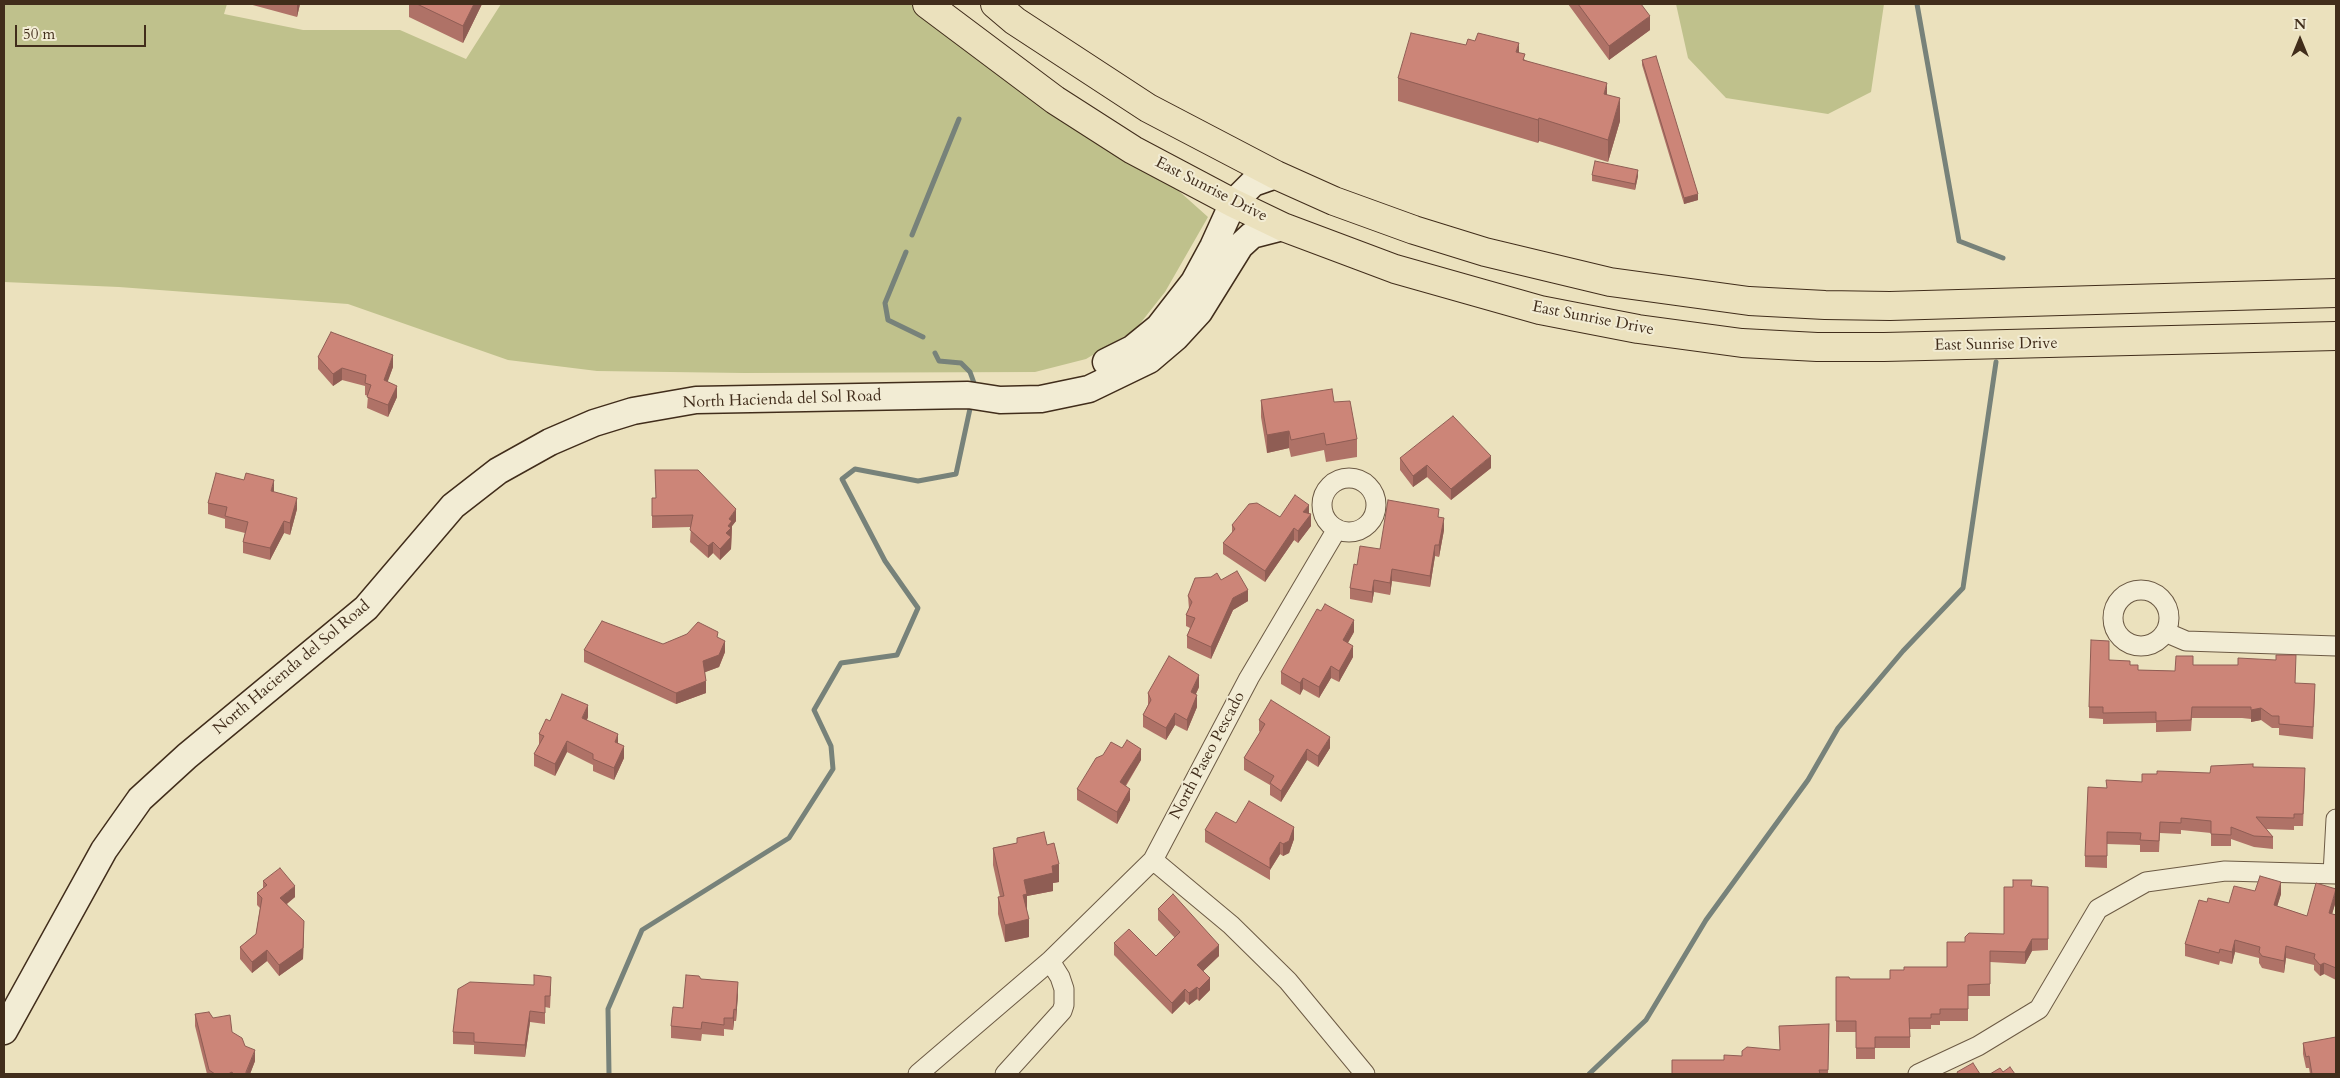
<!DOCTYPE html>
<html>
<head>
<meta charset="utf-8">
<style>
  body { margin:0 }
  #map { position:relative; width:2340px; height:1078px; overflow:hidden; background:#ebe1bd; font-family:Cardo,serif }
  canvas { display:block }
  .frame { position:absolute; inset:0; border:5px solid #412d1b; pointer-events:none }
  .north { position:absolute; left:2275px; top:15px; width:50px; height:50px; -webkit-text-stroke:4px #f2ecd4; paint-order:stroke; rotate:0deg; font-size:14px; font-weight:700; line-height:20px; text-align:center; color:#412d1b }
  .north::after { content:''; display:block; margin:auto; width:18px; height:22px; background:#412d1b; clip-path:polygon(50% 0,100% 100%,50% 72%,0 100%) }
  .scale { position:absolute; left:15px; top:25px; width:131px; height:22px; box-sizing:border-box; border:2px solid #412d1b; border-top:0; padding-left:6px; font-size:15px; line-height:18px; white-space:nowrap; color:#412d1b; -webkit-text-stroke:4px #f2ecd4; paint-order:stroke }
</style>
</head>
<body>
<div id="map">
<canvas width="2340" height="1078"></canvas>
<div class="frame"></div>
<div class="north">N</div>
<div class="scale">50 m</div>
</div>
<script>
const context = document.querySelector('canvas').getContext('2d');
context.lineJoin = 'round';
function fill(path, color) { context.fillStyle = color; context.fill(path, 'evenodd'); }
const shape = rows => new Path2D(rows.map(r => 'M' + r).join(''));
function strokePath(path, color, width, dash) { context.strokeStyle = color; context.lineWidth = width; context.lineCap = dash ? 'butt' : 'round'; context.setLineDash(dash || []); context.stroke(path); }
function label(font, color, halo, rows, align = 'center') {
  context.font = font + ' Cardo,serif'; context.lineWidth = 4; context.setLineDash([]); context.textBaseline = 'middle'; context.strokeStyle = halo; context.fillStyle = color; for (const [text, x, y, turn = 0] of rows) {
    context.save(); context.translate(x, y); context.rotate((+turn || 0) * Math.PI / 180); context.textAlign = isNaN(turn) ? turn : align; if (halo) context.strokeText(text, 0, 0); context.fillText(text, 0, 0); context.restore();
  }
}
fill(shape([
  [4,4,227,4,224,14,303,30,400,30,466,59,501,4,927,4,1133,150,1208,217,1165,292,1135,330,1086,359,1035,372,744,373,597,371,508,360,348,304,119,287,4,282],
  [1676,4,1884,4,1871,92,1828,114,1726,98,1688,58]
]), '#bfc18c');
strokePath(shape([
  [1917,4,1959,241,2003,258],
  [912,235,959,119],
  [906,252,885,303,888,320,923,337],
  [935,353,939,361,961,363,970,372,974,383],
  [609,1074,608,1009,642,930,789,838,833,769,831,746,814,710,841,663,897,655,918,608,885,561,842,479,855,469,918,481,956,474,971,404],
  [1589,1074,1646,1020,1706,920,1808,780,1838,728,1903,651,1963,588,1996,362]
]), '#77827a', 5);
const street = shape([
  '1322 505a27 27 0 1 1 54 0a27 27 0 1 1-54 0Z',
  '2113 618a28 28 0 1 1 56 0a28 28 0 1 1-56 0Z',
  [2165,632,2186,641,2336,646],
  [1153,860,1231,925,1288,981,1365,1074],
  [2333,874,2336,819],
  [918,1074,1050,961,1153,860,1249,678,1337,529],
  [1005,1074,1062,1011,1064,1005,1064,989,1060,977,1050,961],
  [1918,1074,1978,1046,2039,1009,2098,909,2146,882,2225,871,2336,874]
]);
const secondary = shape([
  [1106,362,1132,349,1159,327,1194,282,1213,247,1233,203,1253,183,1276,175],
  [4,1031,104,850,140,799,187,756,366,608,453,506,498,471,550,442,594,423,633,411,696,400,968,395,1000,400,1041,399,1089,389,1149,360,1176,337,1199,312,1240,246,1252,235,1283,227]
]);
const primary = shape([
  [927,4,1055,100,1133,150,1233,203,1283,227,1395,269,1540,310,1638,329,1742,343,1817,347,1884,347,2336,336],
  [995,4,1015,21,1148,108,1276,175,1334,201,1414,230,1485,252,1610,282,1749,301,1825,305,1890,306,2336,293]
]);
strokePath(street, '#6c5a44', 21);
strokePath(secondary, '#412d1b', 29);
strokePath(primary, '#412d1b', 30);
strokePath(street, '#f2ecd4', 19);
strokePath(secondary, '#f2ecd4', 26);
strokePath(primary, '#ebe1bd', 28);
fill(shape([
  [249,4,300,4,297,17],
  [409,4,482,4,463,43,409,17],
  [1568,4,1641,4,1650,30,1609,60],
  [1466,45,1519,53,1525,60,1607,95,1620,121,1608,162,1539,141,1538,143,1398,101,1398,78],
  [1642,60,1698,200,1684,204,1642,65],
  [1592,175,1638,176,1635,190,1592,181],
  [318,357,393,367,387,382,397,397,388,417,367,408,368,396,365,395,365,386,342,380,333,386,318,369],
  [1261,400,1334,402,1357,439,1357,457,1326,462,1324,450,1291,457,1289,448,1267,453,1261,417],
  [1400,458,1491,468,1451,500,1427,477,1413,487,1400,470],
  [655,470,736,521,732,526,731,549,720,560,713,553,708,558,690,542,691,527,652,528,652,498,656,498],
  [274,492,297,509,290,535,284,533,270,560,243,553,243,542,245,533,225,528,225,519,208,514,208,503],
  [1309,514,1311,526,1298,543,1294,540,1265,582,1223,554,1223,543,1232,533,1232,525,1280,517],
  [1439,517,1444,530,1439,557,1435,556,1430,587,1392,581,1390,595,1374,592,1372,603,1350,599,1350,588,1357,565,1380,549],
  [1221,580,1248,601,1233,610,1211,659,1187,648,1187,636,1190,628,1186,626,1186,615,1189,609,1188,596],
  [1354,632,1348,643,1353,657,1339,682,1331,678,1319,698,1303,689,1300,695,1281,684,1281,672],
  [718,638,725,652,719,667,705,672,706,693,676,704,584,662,584,650,663,644],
  [2109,660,2130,665,2138,670,2175,671,2193,665,2296,683,2315,695,2313,739,2279,735,2279,728,2272,728,2261,720,2251,722,2251,719,2242,718,2192,718,2191,731,2156,732,2156,723,2103,724,2103,719,2089,718,2089,707],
  [1199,687,1196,694,1197,707,1187,731,1175,725,1166,740,1143,727,1143,715,1148,705,1148,693],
  [588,717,587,720,618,743,624,758,614,780,593,771,593,765,567,752,555,776,534,766,534,754,539,745,539,734,550,721],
  [1259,720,1330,748,1318,767,1307,760,1281,802,1270,795,1270,785,1244,770,1244,758,1260,732,1259,731],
  [1141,760,1126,786,1130,800,1117,824,1077,800,1077,789],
  [2253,767,2305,780,2303,826,2294,826,2294,830,2266,829,2273,837,2273,849,2254,847,2231,839,2231,846,2211,846,2211,833,2181,830,2181,834,2160,833,2159,852,2140,852,2140,845,2107,844,2107,868,2085,867,2085,856,2106,788,2142,782],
  [1236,823,1294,839,1289,853,1283,856,1280,854,1270,870,1270,880,1205,842,1205,830],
  [1017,838,1047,845,1059,882,1053,883,1053,891,1027,896,1027,911,1029,937,1005,942,998,914,998,897,1000,897,993,865,993,848,1017,843],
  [263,881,295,897,287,904,304,933,303,959,279,976,267,961,252,973,240,959,240,947,256,934,260,908,257,905,257,893,263,888],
  [2013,887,2048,887,2048,950,2032,951,2025,964,1990,962,1990,996,1968,996,1968,1021,1940,1021,1940,1025,1931,1025,1931,1029,1910,1029,1910,1048,1875,1048,1875,1059,1856,1059,1856,1032,1836,1032,1836,977,1850,979,1890,979,1904,970,1947,967,1965,942,2004,934],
  [2255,891,2281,894,2277,906,2307,916,2336,901,2332,914,2336,915,2336,980,2324,974,2320,976,2314,970,2314,965,2286,958,2284,973,2262,968,2259,963,2259,958,2235,952,2232,964,2220,961,2219,965,2185,956,2185,944,2207,902,2229,903],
  [1158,909,1219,956,1203,971,1210,990,1199,1001,1197,999,1189,1005,1185,1001,1172,1014,1114,955,1114,943,1156,956,1175,938,1158,920],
  [701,979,738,994,736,1021,734,1021,733,1030,724,1029,724,1036,702,1034,701,1041,671,1038,671,1026],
  [551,988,550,1008,545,1007,545,1024,530,1022,525,1057,474,1054,474,1045,453,1044,453,1032],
  [195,1014,213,1018,245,1046,255,1061,250,1074,207,1074,195,1026],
  [1829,1024,1828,1074,1672,1074,1742,1056,1780,1050],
  [2303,1043,2336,1074,2310,1074,2309,1068,2306,1068,2303,1054]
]), '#af7267');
fill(shape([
  [297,4,300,4,297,17],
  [474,4,482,4,463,43,463,26],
  [1650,16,1650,30,1609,60,1609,46],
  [1519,43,1519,65,1516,52],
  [1607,83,1607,106,1604,94],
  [1620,98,1620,121,1608,162,1608,140],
  [1539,118,1539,141,1538,143,1538,120],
  [1638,170,1638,176,1635,190,1635,184],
  [1698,194,1698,200,1684,204,1684,198],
  [393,355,393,367,384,392,384,380],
  [342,368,342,380,333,386,333,374],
  [397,386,397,397,388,417,388,405],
  [1289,431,1289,448,1267,453,1267,435],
  [1491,456,1491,468,1451,500,1451,489],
  [1427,465,1427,477,1413,487,1413,476],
  [274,480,274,492,271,491],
  [297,498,297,509,290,535,290,523],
  [1309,505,1309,516,1303,512],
  [736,509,736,521,732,526,731,549,720,560,720,549,726,533,729,519],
  [1311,514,1311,526,1298,543,1298,531],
  [1444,518,1444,530,1439,557,1439,545],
  [284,521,284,533,270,560,270,548],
  [1294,528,1294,540,1265,582,1265,571],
  [713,542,713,553,708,558,708,546],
  [1435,545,1435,556,1430,587,1430,576],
  [1392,569,1392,581,1390,595,1390,583],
  [1374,580,1374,592,1372,603,1372,592],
  [1248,590,1248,601,1233,610,1211,659,1211,647,1233,598],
  [1354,620,1354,632,1343,651,1343,640],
  [725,641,725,652,719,667,703,673,703,661],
  [1353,646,1353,657,1339,682,1339,671],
  [1331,666,1331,678,1319,698,1319,687],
  [1199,675,1199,687,1191,704,1191,692],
  [1303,678,1303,689,1300,695,1300,683],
  [706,681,706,693,676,704,676,693],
  [1197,695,1197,707,1187,731,1187,720],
  [588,705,588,717,582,730,582,718],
  [2261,708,2261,720,2251,722,2251,710],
  [1175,713,1175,725,1166,740,1166,728],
  [618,734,618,746,615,742],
  [1330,737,1330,748,1318,767,1318,756],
  [567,741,567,752,555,776,555,764],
  [624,746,624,758,614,780,614,768],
  [1141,749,1141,760,1120,794,1120,782],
  [1307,749,1307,760,1281,802,1281,791],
  [1130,789,1130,800,1117,824,1117,812],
  [1294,827,1294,839,1289,853,1283,856,1283,844],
  [1280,842,1280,854,1270,870,1270,858],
  [1059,864,1059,882,1053,883,1053,891,1027,896,1027,911,1023,912,1024,880,1052,866],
  [2281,882,2281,894,2274,917,2274,905],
  [295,886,295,897,280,909,280,898],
  [2336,889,2336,901,2329,924,2329,913],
  [1029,919,1029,937,1005,942,1005,925],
  [304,921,303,959,279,976,279,965],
  [2032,939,2032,951,2025,964,2025,952],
  [2235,940,2235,952,2232,964,2232,952],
  [1219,945,1219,956,1197,977,1197,965],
  [2286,946,2286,958,2284,973,2284,961],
  [267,950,267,961,252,973,252,962],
  [2324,963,2324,974,2320,976,2320,965],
  [1210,978,1210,990,1199,1001,1199,989],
  [738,982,738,994,736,1021,736,1010],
  [1197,987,1197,999,1189,1005,1189,993],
  [1185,989,1185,1001,1172,1014,1172,1003],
  [734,1009,734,1021,733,1030,733,1018],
  [530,1011,530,1022,525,1057,525,1045],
  [255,1050,255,1061,250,1074,246,1074]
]), '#8f5d54');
const building = shape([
  [417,4,474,4,463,26,417,4],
  [1578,4,1641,4,1650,16,1609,46,1578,4],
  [1411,33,1466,45,1468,39,1475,41,1478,33,1519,43,1516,52,1525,54,1523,60,1607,83,1604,94,1620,98,1608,140,1539,118,1538,120,1398,78,1411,33],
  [1656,56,1698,194,1684,198,1642,60,1656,56],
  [1595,161,1638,170,1635,184,1592,175,1595,161],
  [331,332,393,355,384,380,397,386,388,405,367,397,371,385,365,383,366,375,342,368,333,374,318,357,331,332],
  [1332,389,1334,402,1350,401,1357,439,1326,445,1324,433,1291,440,1289,431,1267,435,1261,400,1332,389],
  [1453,416,1491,456,1451,489,1427,465,1413,476,1400,458,1453,416],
  [655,470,698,470,736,509,729,519,732,521,728,526,731,528,726,533,731,537,720,549,713,542,708,546,690,530,693,515,652,516,652,498,656,498,655,470],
  [216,473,244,480,246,473,274,480,271,491,297,498,290,523,284,521,270,548,243,542,248,522,225,516,227,507,208,503,216,473],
  [1295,495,1309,505,1303,512,1311,514,1298,531,1294,528,1265,571,1223,543,1235,529,1232,525,1249,504,1257,503,1280,517,1295,495],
  [1388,500,1439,509,1438,517,1444,518,1439,545,1435,545,1430,576,1392,569,1390,583,1374,580,1372,592,1350,588,1354,564,1357,565,1360,546,1380,549,1388,500],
  [1237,571,1248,590,1233,598,1211,647,1187,636,1195,618,1186,615,1192,602,1188,596,1195,578,1211,577,1217,573,1221,580,1237,571],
  [1325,604,1354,620,1343,640,1353,646,1339,671,1331,666,1319,687,1303,678,1300,683,1281,672,1317,609,1321,611,1325,604],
  [602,621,663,644,687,634,698,622,718,632,717,637,725,641,719,655,703,661,706,681,676,693,584,650,602,621],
  [2091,640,2109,641,2109,660,2130,661,2130,665,2138,665,2138,670,2175,671,2176,656,2193,656,2193,665,2238,665,2238,658,2276,660,2276,655,2296,655,2295,683,2315,684,2313,727,2279,724,2279,716,2272,716,2261,708,2251,710,2251,707,2192,707,2191,720,2156,721,2156,712,2103,713,2103,707,2089,707,2091,640],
  [1169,656,1199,675,1191,692,1197,695,1187,720,1175,713,1166,728,1143,715,1151,700,1148,693,1169,656],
  [562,694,588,705,582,718,618,734,615,742,624,746,614,768,593,759,593,754,567,741,555,764,534,754,544,736,539,734,546,719,550,721,562,694],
  [1271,700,1330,737,1318,756,1307,749,1281,791,1270,783,1274,776,1244,758,1265,724,1259,720,1271,700],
  [1127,740,1141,749,1120,782,1130,789,1117,812,1077,789,1096,758,1103,755,1111,742,1122,748,1127,740],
  [2253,764,2253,767,2305,768,2303,814,2294,814,2294,818,2256,817,2273,837,2254,836,2231,827,2231,835,2211,834,2211,821,2181,818,2181,823,2160,822,2159,841,2140,840,2141,833,2107,832,2107,856,2085,856,2088,787,2107,788,2106,780,2142,782,2142,774,2157,774,2157,771,2210,773,2211,766,2253,764],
  [1249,801,1294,827,1289,841,1283,844,1280,842,1270,858,1270,868,1205,830,1216,812,1236,823,1249,801],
  [1044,832,1047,845,1054,843,1059,864,1052,866,1053,873,1024,880,1027,894,1023,895,1029,919,1005,925,998,897,1004,896,993,848,1017,843,1017,838,1044,832],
  [280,868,295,886,280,898,304,921,303,948,279,965,267,950,252,962,240,947,256,934,262,898,257,893,267,885,263,881,280,868],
  [2260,876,2281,882,2274,905,2307,916,2316,883,2336,889,2329,913,2336,915,2336,968,2324,963,2320,965,2314,958,2315,954,2286,946,2284,961,2262,956,2259,952,2260,947,2235,940,2232,952,2220,949,2219,953,2185,944,2199,900,2207,902,2208,898,2229,903,2234,886,2255,891,2260,876],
  [2013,880,2032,880,2031,886,2048,887,2048,939,2032,939,2025,952,1990,951,1990,984,1968,985,1968,1009,1940,1009,1940,1014,1931,1014,1931,1018,1909,1018,1910,1037,1875,1037,1875,1048,1856,1048,1856,1021,1836,1021,1836,977,1849,977,1850,979,1890,979,1890,970,1904,970,1904,967,1947,967,1947,942,1965,942,1965,937,1969,933,2004,934,2004,887,2013,887,2013,880],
  [1173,894,1219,945,1197,965,1210,978,1199,989,1197,987,1189,993,1185,989,1172,1003,1114,943,1129,929,1156,956,1180,932,1158,909,1173,894],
  [534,975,551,977,550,996,545,996,545,1013,530,1011,525,1045,474,1042,474,1033,453,1032,458,989,470,982,534,985,534,975],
  [686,975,699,976,701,979,738,982,736,1010,734,1009,733,1018,724,1018,724,1025,702,1022,701,1029,671,1026,673,1007,683,1008,686,975],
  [209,1012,213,1018,230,1015,232,1032,242,1038,245,1046,255,1050,246,1072,246,1074,233,1074,232,1072,228,1074,215,1074,209,1070,195,1014,209,1012],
  [1829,1024,1828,1070,1819,1070,1820,1074,1672,1074,1672,1060,1724,1060,1724,1055,1742,1056,1742,1051,1747,1047,1780,1050,1779,1026,1829,1024],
  [2336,1037,2336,1074,2312,1074,2309,1056,2306,1057,2303,1043,2336,1037],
  [1973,1063,1980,1074,1958,1074,1957,1072,1973,1063],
  [2010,1067,2015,1074,1990,1074,2000,1068,2003,1072,2010,1067]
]);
fill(building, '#cc8578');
strokePath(building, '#8f5d54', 1);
label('16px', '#412d1b', '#f2ecd4', [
  ["East Sunrise Drive",1211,190,27],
  ["East Sunrise Drive",1593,319,11],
  ["East Sunrise Drive",1996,345,-1],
  ["North Hacienda del Sol Road",782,400,-2],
  ["North Hacienda del Sol Road",292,668,-40],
  ["North Paseo Pescado",1208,756,-62]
]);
</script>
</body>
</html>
